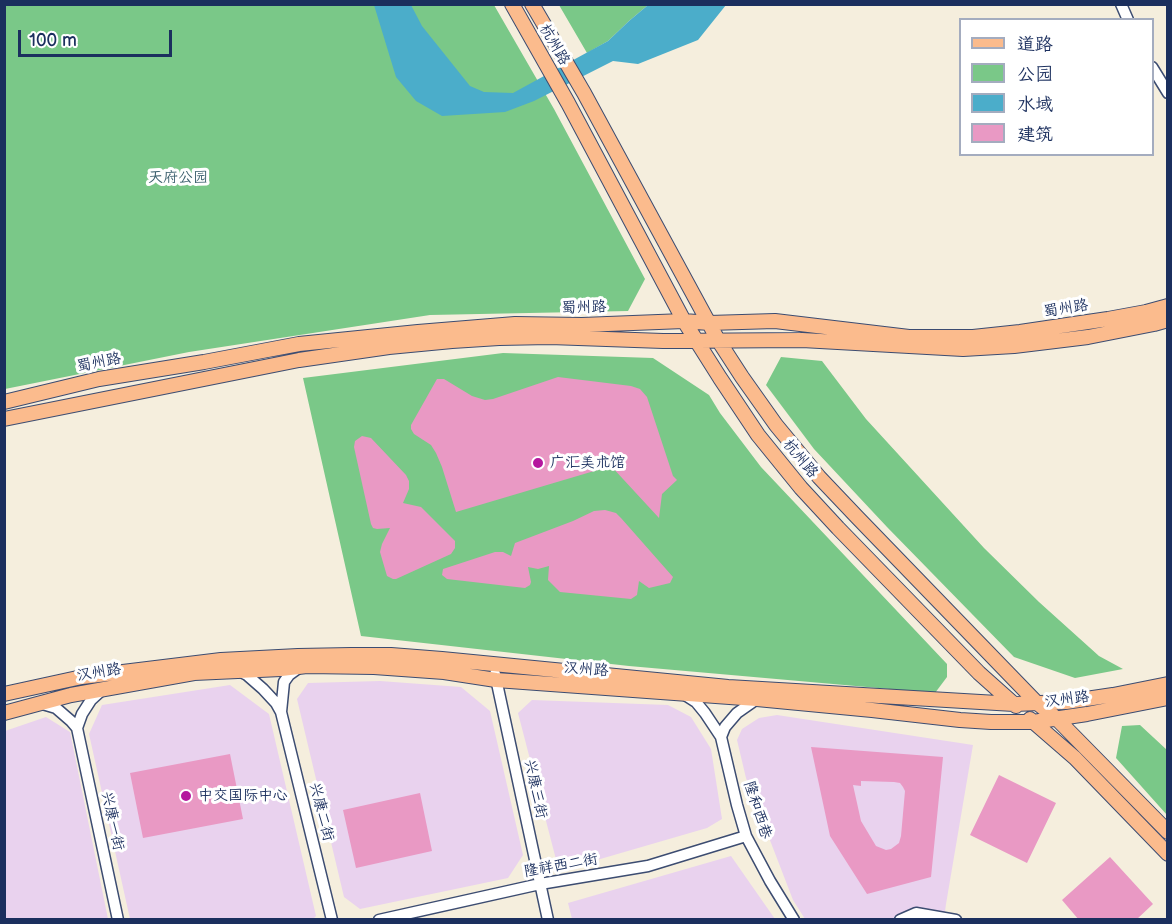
<!DOCTYPE html>
<html>
<head>
<meta charset="utf-8">
<style>
  body { margin:0 }
  #map { position:relative; width:1172px; height:924px; overflow:hidden; background:#f5eedd; font-family:"Balsamiq Sans","LXGW WenKai TC",sans-serif }
  canvas { display:block }
  .frame { position:absolute; inset:0; border:6px solid #1b2f5e; pointer-events:none }
  .legend { position:absolute; left:959px; top:18px; width:195px; height:138px; box-sizing:border-box; background:#fff; border:2px solid #a4acbf; margin:0; padding:8px 10px; list-style:none; font-size:18px; color:#1b2f5e }
  .legend li { display:flex; align-items:center; gap:12px; height:30px }
  .legend b { width:30px; border:2px solid #a4acbf }
  .scale { position:absolute; left:18px; top:30px; width:154px; height:27px; box-sizing:border-box; border:3px solid #1b2f5e; border-top:0; padding-left:8px; font-size:18px; line-height:21px; white-space:nowrap; color:#1b2f5e; -webkit-text-stroke:4px #fff; paint-order:stroke }
</style>
</head>
<body>
<div id="map">
<canvas width="1172" height="924"></canvas>
<div class="frame"></div>
<ul class="legend">
<li><b style="height:8px;background:#fbbb8d"></b>道路</li>
<li><b style="height:16px;background:#7ac888"></b>公园</li>
<li><b style="height:16px;background:#4badca"></b>水域</li>
<li><b style="height:16px;background:#e999c4"></b>建筑</li>
</ul>
<div class="scale">100 m</div>
</div>
<script>
const context = document.querySelector('canvas').getContext('2d');
context.lineJoin = 'round';
function fill(path, color) { context.fillStyle = color; context.fill(path, 'evenodd'); }
const shape = rows => new Path2D(rows.map(r => 'M' + r).join(''));
function strokePath(path, color, width, dash) { context.strokeStyle = color; context.lineWidth = width; context.lineCap = dash ? 'butt' : 'round'; context.setLineDash(dash || []); context.stroke(path); }
function label(font, color, halo, rows, align = 'center') {
  context.font = font + ' "Balsamiq Sans","LXGW WenKai TC",sans-serif'; context.lineWidth = 6; context.setLineDash([]); context.textBaseline = 'middle'; context.strokeStyle = halo; context.fillStyle = color; for (const [text, x, y, turn = 0] of rows) {
    context.save(); context.translate(x, y); context.rotate((+turn || 0) * Math.PI / 180); context.textAlign = isNaN(turn) ? turn : align; if (halo) context.strokeText(text, 0, 0); context.fillText(text, 0, 0); context.restore();
  }
}
fill(shape([
  [380,681,461,687,490,711,523,855,508,878,360,909,344,897,297,699,308,683],
  [230,685,269,714,316,916,313,919,130,919,89,734,102,705],
  [532,700,668,705,691,717,711,749,722,819,707,828,559,871,518,713],
  [777,715,973,745,946,904,944,919,805,919,793,900,746,778,737,740,742,729,759,718],
  [46,717,70,732,108,919,5,919,5,731],
  [731,856,775,919,572,919,568,903]
]), '#e9d2ee');
fill(shape([
  [4,5,494,5,554,109,645,279,628,311,430,315,189,352,5,389],
  [559,5,648,5,629,21,608,41,587,53],
  [503,353,653,358,709,395,720,413,761,467,947,664,947,677,935,693,629,666,361,636,303,378],
  [781,357,822,361,866,419,984,548,1039,602,1099,656,1123,669,1075,678,1014,657,887,527,814,449,766,385],
  [1140,725,1167,750,1167,815,1116,758,1122,726]
]), '#7ac888');
fill(shape([
  [374,5,411,5,422,26,470,86,484,92,513,93,608,41,629,21,648,5,726,5,698,40,638,64,613,61,534,101,505,112,442,116,416,101,396,77]
]), '#4badca');
fill(shape([
  [558,377,631,386,640,389,647,397,673,476,677,480,662,494,659,518,611,466,456,512,442,467,436,453,431,445,414,434,411,429,411,425,437,379,444,379,472,396,485,400,493,399],
  [362,436,371,438,406,475,409,481,409,489,403,503,421,507,455,541,455,548,451,554,396,579,393,579,387,576,380,552,382,544,390,528,377,529,373,528,371,524,354,447,355,441],
  [605,510,616,513,621,518,673,577,670,583,649,588,639,581,637,595,631,599,560,592,548,580,549,566,538,569,528,567,531,582,530,585,525,588,447,579,442,575,443,569,495,552,503,552,511,556,515,543,573,521,594,511],
  [811,747,943,757,931,877,867,894,830,836],
  [861,781,894,782,900,783,903,787,905,791,901,836,899,843,891,849,886,850,876,846,861,821,853,785,861,786],
  [230,754,243,819,143,838,130,773],
  [999,775,1056,803,1027,863,970,835],
  [420,793,432,851,356,868,343,810],
  [1110,857,1153,904,1136,920,1079,920,1062,900]
]), '#e999c4');
const minor = shape([
  [1121,4,1128,20],
  [1152,67,1168,93],
  [300,667,289,675,284,682,281,712,332,920],
  [239,671,247,675,263,689,276,703,281,712],
  [495,674,548,920],
  [682,693,696,702,705,713,721,737,725,727,737,713,757,699],
  [39,703,56,708,71,721,77,728,118,920],
  [77,728,82,714,91,700,103,689],
  [721,737,737,805,746,836,770,881,794,920],
  [379,920,540,884,648,866,746,836],
  [900,920,916,913,956,920]
]);
const major = shape([
  [512,4,568,103,684,321,720,378,758,435,801,488,838,528,979,673,1016,706],
  [532,4,584,93,718,340,742,377,776,425,819,477,857,517,1037,703,1056,718,1168,832],
  [4,402,99,379,204,362,299,344,418,332,515,324,582,325,684,321,709,323,775,321,909,337,973,337,1020,332,1108,319,1146,312,1168,306],
  [4,419,299,360,389,347,452,341,499,338,550,337,663,341,802,340,963,349,1014,346,1088,337,1154,324,1168,320],
  [4,694,82,677,221,660,298,656,351,655,391,655,442,659,728,687,1014,704,1066,702,1113,695,1168,684],
  [4,713,71,695,194,673,281,669,307,666,374,667,444,672,496,680,757,699,872,710,960,720,991,722,1033,722,1087,714,1168,698],
  [1030,719,1075,758,1168,854]
]);
strokePath(minor, '#3c4c71', 13);
strokePath(major, '#3c4c71', 16);
strokePath(minor, '#fff', 10);
strokePath(major, '#fbbb8d', 14);
for (const [x, y, r, color] of [
  [538,463,6,"#b5179e"],
  [186,796,6,"#b5179e"]
]) { const dot = new Path2D(); dot.arc(x, y, r, 0, 2 * Math.PI); context.fillStyle = color; context.fill(dot); strokePath(dot, '#fff', 2); }
label('15px', '#1b2f5e', '#fff', [
  ["杭州路",554,45,60],
  ["蜀州路",584,308,-1],
  ["蜀州路",1066,309,-9],
  ["蜀州路",99,363,-11],
  ["杭州路",800,459,50],
  ["汉州路",586,670,4],
  ["汉州路",99,673,-10],
  ["汉州路",1067,700,-8],
  ["兴康三街",535,789,78],
  ["隆和西巷",757,810,72],
  ["兴康二街",321,812,76],
  ["兴康一街",112,821,78],
  ["隆祥西二街",561,866,-10]
]);
label('15px', '#385d6b', '#fff', [
  ["天府公园",178,178]
]);
label('15px', '#1b2f5e', '#fff', [
  ["广汇美术馆",550,463],
  ["中交国际中心",198,796]
], 'left');
</script>
</body>
</html>
